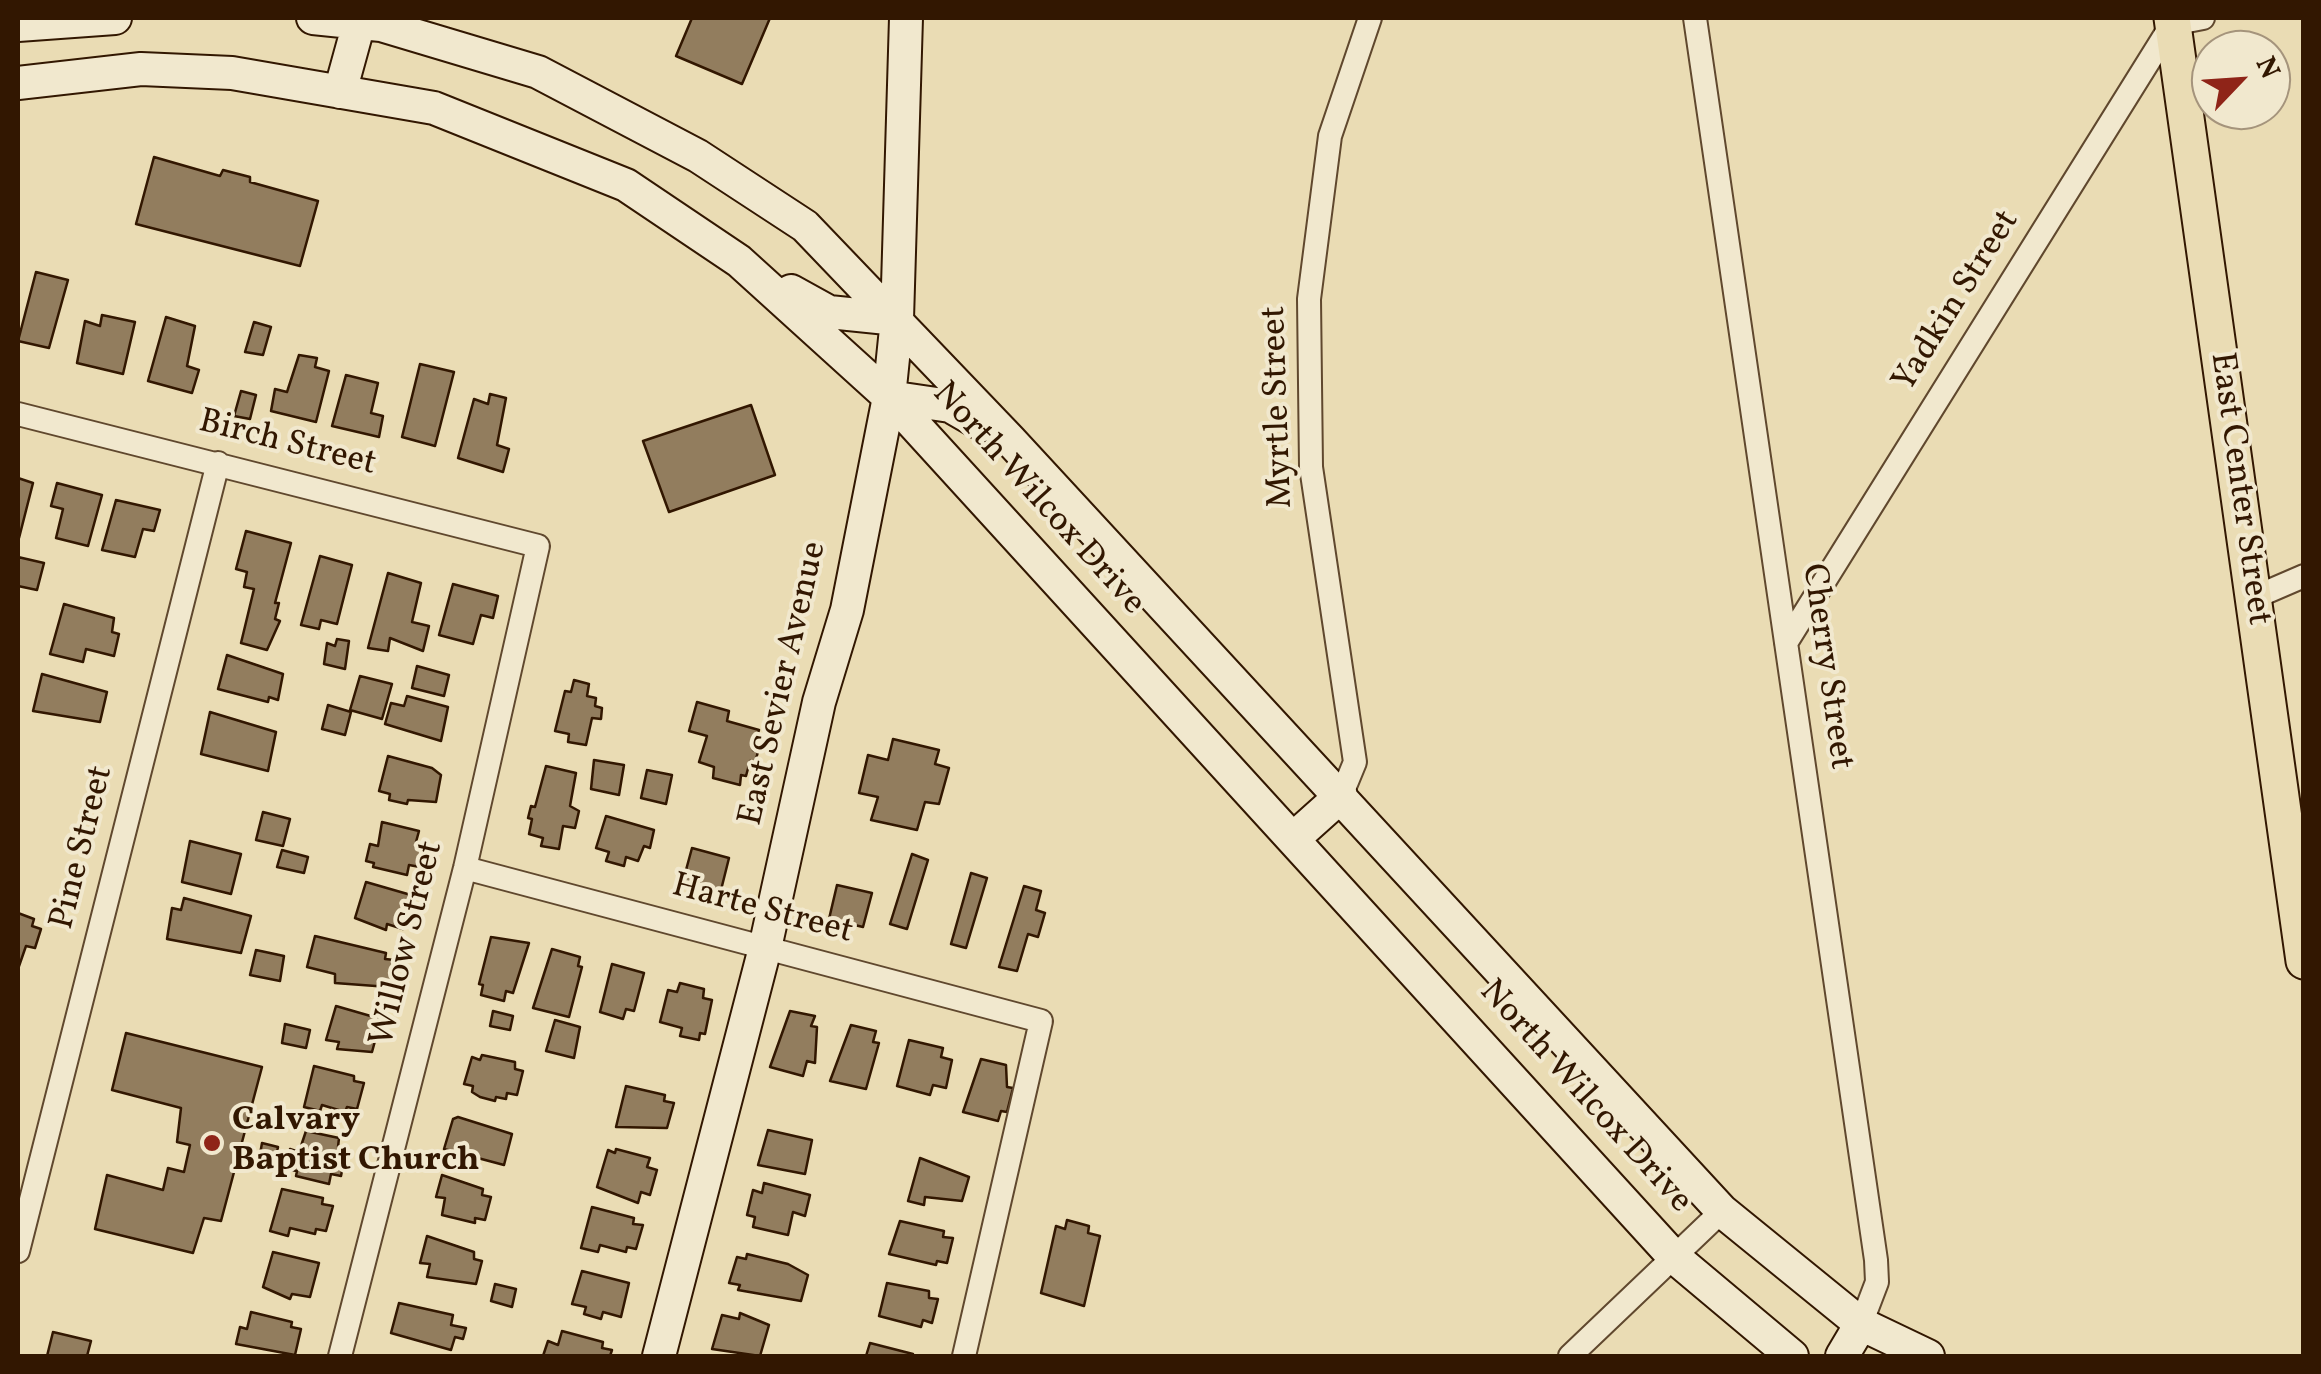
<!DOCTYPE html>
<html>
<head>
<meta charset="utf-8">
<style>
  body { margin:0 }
  #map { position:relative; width:2321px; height:1374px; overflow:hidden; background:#eadcb4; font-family:Vollkorn,serif }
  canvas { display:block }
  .frame { position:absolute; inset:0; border:20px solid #321701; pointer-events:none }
  .north { position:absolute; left:2191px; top:30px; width:100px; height:100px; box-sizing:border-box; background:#f1e8ce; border:2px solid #a5947c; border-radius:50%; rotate:65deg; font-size:28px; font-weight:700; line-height:40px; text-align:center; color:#321701 }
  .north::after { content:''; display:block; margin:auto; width:35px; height:45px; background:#8f2418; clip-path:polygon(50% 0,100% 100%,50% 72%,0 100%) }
</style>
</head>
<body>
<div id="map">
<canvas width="2321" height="1374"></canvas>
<div class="frame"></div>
<div class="north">N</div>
</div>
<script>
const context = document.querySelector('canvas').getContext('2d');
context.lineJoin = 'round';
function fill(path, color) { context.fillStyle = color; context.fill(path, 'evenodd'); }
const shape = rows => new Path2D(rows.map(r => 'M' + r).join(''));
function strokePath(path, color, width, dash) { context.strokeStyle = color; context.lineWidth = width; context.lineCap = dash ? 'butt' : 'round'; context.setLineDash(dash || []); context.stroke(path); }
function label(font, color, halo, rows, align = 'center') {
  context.font = font + ' Vollkorn,serif'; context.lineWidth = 8; context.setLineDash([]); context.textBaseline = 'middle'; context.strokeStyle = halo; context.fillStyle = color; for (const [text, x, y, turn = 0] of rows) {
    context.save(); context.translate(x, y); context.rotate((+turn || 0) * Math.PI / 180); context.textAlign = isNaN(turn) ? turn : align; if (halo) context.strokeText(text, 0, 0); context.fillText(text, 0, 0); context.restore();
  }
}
const building = shape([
  [692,18,770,18,742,84,676,56,692,18],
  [154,157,220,176,223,170,250,177,250,182,318,201,300,266,136,224,154,157],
  [36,272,68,280,49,348,18,341,36,272],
  [102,315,135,322,123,374,77,363,85,321,100,326,102,315],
  [166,317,195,326,187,366,199,370,192,393,148,381,166,317],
  [254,322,271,327,263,355,245,352,254,322],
  [299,355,317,358,315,367,329,371,316,422,271,411,275,389,287,392,299,355],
  [420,364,454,372,435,446,402,437,420,364],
  [346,375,378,383,371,413,383,416,379,437,332,426,346,375],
  [241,391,256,395,250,419,234,416,241,391],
  [490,394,506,398,497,445,509,449,503,472,458,458,474,399,488,404,490,394],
  [751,405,775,475,669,512,643,441,751,405],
  [18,478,33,483,19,538,18,538,18,478],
  [57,483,102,495,88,546,56,538,63,509,51,506,57,483],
  [116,500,160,510,154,531,143,529,135,557,102,550,116,500],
  [246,531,291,543,275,603,279,603,275,619,280,621,267,650,241,643,254,589,244,587,247,572,236,569,246,531],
  [320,556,352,565,337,624,321,620,319,629,301,625,320,556],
  [18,557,44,563,37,590,18,586,18,557],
  [388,573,421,583,412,622,429,626,423,651,390,638,388,651,368,648,388,573],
  [453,584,498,596,493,618,481,615,473,644,439,635,453,584],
  [64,604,114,618,112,632,119,634,114,656,86,649,83,662,50,654,64,604],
  [337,639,349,641,345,669,324,664,327,643,335,646,337,639],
  [227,655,283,674,278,700,269,697,268,702,218,689,227,655],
  [417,666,449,675,444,696,412,688,417,666],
  [42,674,107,692,100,722,33,711,42,674],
  [360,676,392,684,382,719,350,710,360,676],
  [574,680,589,684,587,696,596,698,595,706,602,708,601,719,592,718,586,745,568,742,569,734,555,731,565,691,571,692,574,680],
  [407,696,448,707,441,741,385,724,391,703,404,706,407,696],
  [697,702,729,711,727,721,759,730,753,750,758,752,755,762,750,761,746,776,741,775,740,785,713,778,714,767,699,762,707,736,689,731,697,702],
  [328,705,351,712,345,735,322,729,328,705],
  [210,712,276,732,268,771,201,754,210,712],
  [893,739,939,750,935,764,949,768,939,804,925,802,917,830,871,820,878,797,859,793,868,755,888,760,893,739],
  [388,756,432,768,441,775,436,802,408,800,407,804,389,800,390,794,379,791,388,756],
  [594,760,624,765,619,795,591,789,594,760],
  [546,766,576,773,570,806,579,811,575,828,563,826,559,849,541,846,543,838,529,834,532,819,528,818,531,806,535,807,546,766],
  [647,770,672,775,666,804,641,798,647,770],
  [263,812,290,819,283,846,256,840,263,812],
  [606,816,654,830,650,848,644,846,638,861,626,857,624,866,606,861,609,852,596,848,606,816],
  [382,822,419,831,416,842,425,843,420,867,409,865,407,875,373,867,374,863,366,861,370,844,378,846,382,822],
  [190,841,241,854,231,894,182,882,190,841],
  [692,848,729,858,721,890,683,881,692,848],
  [282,850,308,857,304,873,277,867,282,850],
  [912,854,928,860,907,929,890,924,912,854],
  [971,873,987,878,966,948,951,944,971,873],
  [366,882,411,895,403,929,387,924,386,930,355,918,366,882],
  [837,885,872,893,863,927,829,919,837,885],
  [1024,886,1041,891,1036,910,1045,913,1038,937,1028,934,1017,971,999,967,1024,886],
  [184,898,251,916,241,953,167,939,172,908,181,910,184,898],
  [18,913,34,919,32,926,41,929,35,948,26,946,18,969,18,913],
  [315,936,386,953,385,959,395,960,389,987,335,983,335,974,307,967,315,936],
  [491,937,529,943,513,993,506,991,504,1001,481,995,483,985,479,984,491,937],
  [552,949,580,957,578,966,582,967,569,1017,533,1008,552,949],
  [256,950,284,956,280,981,250,975,256,950],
  [612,964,644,973,634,1011,626,1009,623,1019,600,1012,612,964],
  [680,983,704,989,703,998,712,1000,705,1034,700,1033,699,1040,680,1036,682,1028,660,1022,668,990,677,992,680,983],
  [336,1006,381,1019,372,1052,337,1049,339,1042,326,1040,336,1006],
  [493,1011,513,1016,510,1030,490,1026,493,1011],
  [790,1011,815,1016,811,1026,817,1027,815,1063,807,1061,803,1076,770,1067,790,1011],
  [555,1020,580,1027,574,1058,546,1051,555,1020],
  [285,1024,310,1030,306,1048,282,1043,285,1024],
  [851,1025,876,1031,873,1042,879,1043,866,1089,830,1081,851,1025],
  [126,1033,262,1067,221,1221,204,1218,193,1253,95,1229,107,1175,163,1190,168,1168,184,1172,190,1145,177,1142,181,1108,112,1090,126,1033],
  [909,1040,943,1048,941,1057,952,1060,946,1088,933,1085,930,1095,897,1086,909,1040],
  [482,1055,515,1062,515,1069,523,1071,517,1095,507,1093,506,1099,496,1097,495,1101,480,1097,472,1092,473,1086,464,1084,472,1057,480,1060,482,1055],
  [981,1059,1006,1065,1007,1087,1013,1088,1007,1112,1001,1111,998,1121,963,1112,981,1059],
  [314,1066,354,1076,354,1081,364,1083,357,1109,347,1107,345,1112,322,1105,320,1111,304,1107,314,1066],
  [626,1086,665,1095,664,1101,674,1103,667,1128,616,1127,626,1086],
  [458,1117,512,1134,504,1165,444,1149,453,1119,458,1117],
  [768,1130,812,1140,805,1174,758,1165,768,1130],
  [306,1131,339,1138,338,1147,346,1150,341,1176,331,1174,329,1184,296,1176,297,1171,285,1169,290,1149,299,1152,306,1131],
  [262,1143,278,1147,275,1163,259,1160,262,1143],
  [616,1149,650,1158,647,1167,657,1170,650,1195,641,1192,638,1203,597,1187,608,1150,615,1153,616,1149],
  [920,1158,969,1177,962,1201,925,1197,924,1205,908,1201,920,1158],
  [442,1175,483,1189,482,1195,491,1197,485,1220,475,1218,475,1223,442,1215,445,1198,436,1197,442,1175],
  [764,1183,810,1195,805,1216,793,1212,788,1235,753,1227,755,1217,747,1215,753,1190,762,1193,764,1183],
  [282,1189,323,1198,322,1204,333,1206,326,1231,316,1229,315,1234,290,1228,288,1236,270,1231,282,1189],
  [592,1207,634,1218,633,1224,643,1225,636,1249,627,1247,626,1252,600,1245,598,1252,581,1248,592,1207],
  [1067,1220,1089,1226,1088,1233,1100,1236,1084,1306,1041,1293,1056,1226,1065,1229,1067,1220],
  [900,1221,944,1231,943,1237,953,1238,947,1263,937,1261,936,1265,889,1254,900,1221],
  [427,1236,474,1252,474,1259,482,1261,476,1284,427,1277,430,1264,420,1263,427,1236],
  [273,1252,319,1263,310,1297,292,1294,290,1299,263,1287,273,1252],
  [747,1254,788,1264,808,1275,801,1301,738,1290,740,1285,729,1283,737,1257,746,1259,747,1254],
  [582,1271,629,1283,621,1317,603,1312,601,1319,584,1314,586,1307,572,1304,582,1271],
  [887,1283,929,1291,929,1298,938,1299,932,1323,923,1320,921,1327,879,1316,887,1283],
  [495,1284,516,1289,512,1307,491,1301,495,1284],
  [399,1303,453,1315,451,1325,466,1328,463,1339,455,1337,451,1350,391,1333,399,1303],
  [251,1312,292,1322,291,1327,301,1329,295,1355,236,1344,240,1327,247,1329,251,1312],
  [740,1313,769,1325,760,1356,712,1349,722,1315,739,1319,740,1313],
  [562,1331,603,1342,602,1348,612,1350,610,1356,543,1356,548,1341,558,1345,562,1331],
  [53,1332,91,1341,87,1356,47,1356,53,1332],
  [870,1343,913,1354,913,1356,866,1356,870,1343]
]);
fill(building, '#927d5e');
strokePath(building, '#321701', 2.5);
const street = shape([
  [1695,18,1876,1260,1877,1282,1861,1324],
  [18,414,538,546,465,868,340,1356],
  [2253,598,2304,576],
  [1786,643,2172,24,2203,18],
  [1341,796,1355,762,1311,467,1309,299,1330,136,1370,18],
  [465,868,1041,1021,964,1356],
  [18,1251,218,463],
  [1570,1356,1722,1211]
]);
const secondary = shape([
  [313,18,381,25,538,72,698,156,805,226,1010,440,1722,1211,1861,1324,1928,1356],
  [18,25,115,18],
  [18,83,141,69,232,73,434,108,626,185,739,261,889,397,1674,1257,1792,1356],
  [340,92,359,23],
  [791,291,829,312,897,319],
  [889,397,950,406,983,425],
  [1293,839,1341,796],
  [659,1356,765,948,819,702,847,610,889,397,897,319,906,18],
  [1842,1356,1861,1324]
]);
const primary = shape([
  [2172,18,2304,961]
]);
strokePath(street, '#60482e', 26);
strokePath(secondary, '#321701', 36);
strokePath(primary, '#321701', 39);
strokePath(street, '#f1e8ce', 22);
strokePath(secondary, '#f1e8ce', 32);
strokePath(primary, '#eadcb4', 35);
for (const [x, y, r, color] of [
  [212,1143,10,"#8f2418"]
]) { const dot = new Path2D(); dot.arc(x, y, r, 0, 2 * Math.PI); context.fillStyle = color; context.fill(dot); strokePath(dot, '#f1e8ce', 4); }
label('35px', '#321701', '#f1e8ce', [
  ["Yadkin Street",1958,302,-58],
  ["Myrtle Street",1280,407,-92],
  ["Birch Street",287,445,14],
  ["East Center Street",2238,489,82],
  ["North Wilcox Drive",1037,500,48],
  ["Cherry Street",1825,667,82],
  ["East Sevier Avenue",785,684,-77],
  ["Pine Street",84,848,-76],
  ["Harte Street",762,911,15],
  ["Willow Street",409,944,-76],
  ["North Wilcox Drive",1584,1098,48]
]);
label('bold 35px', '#321701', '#f1e8ce', [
  ["Calvary",232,1123],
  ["Baptist Church",232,1163]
], 'left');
</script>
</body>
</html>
